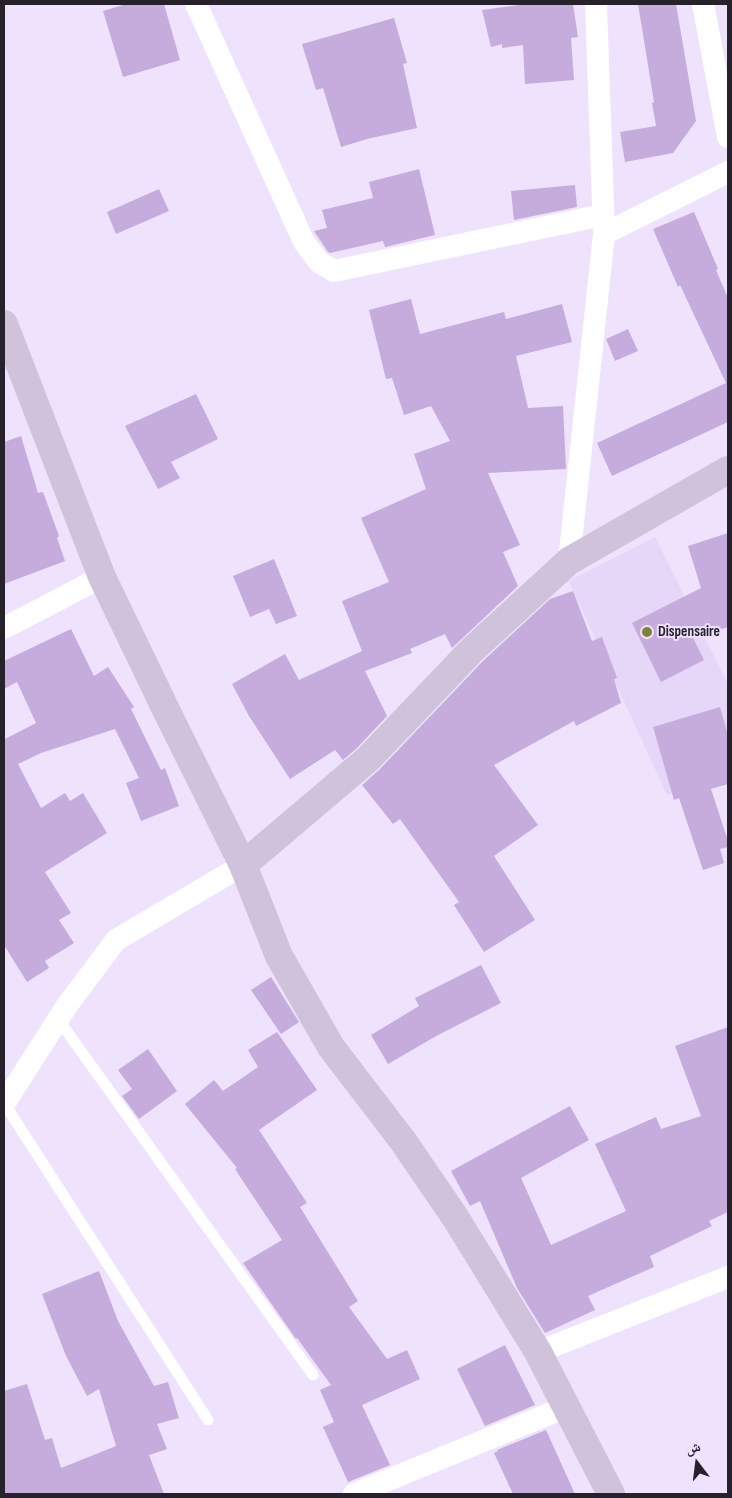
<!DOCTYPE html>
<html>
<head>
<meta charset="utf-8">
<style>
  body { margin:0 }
  #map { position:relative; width:732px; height:1498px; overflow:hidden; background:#efe2fd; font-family:"Sofia Sans Condensed","Noto Naskh Arabic",sans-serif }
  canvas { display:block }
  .frame { position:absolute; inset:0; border:5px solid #26212b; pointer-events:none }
  .north { position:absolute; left:672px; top:1438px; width:50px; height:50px; -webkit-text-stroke:4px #efe2fd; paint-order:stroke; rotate:345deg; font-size:14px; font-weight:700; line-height:20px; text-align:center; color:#26212b }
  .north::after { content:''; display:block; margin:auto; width:18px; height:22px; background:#26212b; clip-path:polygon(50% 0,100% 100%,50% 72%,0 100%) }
</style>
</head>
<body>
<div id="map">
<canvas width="732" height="1498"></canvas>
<div class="frame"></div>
<div class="north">ش</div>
</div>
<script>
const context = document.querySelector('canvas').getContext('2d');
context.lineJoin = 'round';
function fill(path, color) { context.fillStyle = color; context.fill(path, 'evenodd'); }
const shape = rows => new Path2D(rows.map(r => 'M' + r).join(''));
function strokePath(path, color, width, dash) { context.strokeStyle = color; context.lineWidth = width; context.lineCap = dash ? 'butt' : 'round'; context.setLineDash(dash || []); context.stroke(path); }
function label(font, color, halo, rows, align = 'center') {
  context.font = font + ' "Sofia Sans Condensed",sans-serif'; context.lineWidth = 4; context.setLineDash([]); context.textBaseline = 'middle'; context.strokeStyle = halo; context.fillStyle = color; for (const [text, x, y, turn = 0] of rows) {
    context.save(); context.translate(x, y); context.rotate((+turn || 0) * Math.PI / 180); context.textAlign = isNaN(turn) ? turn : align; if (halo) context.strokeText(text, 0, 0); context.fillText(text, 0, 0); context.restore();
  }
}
fill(shape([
  [655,537,728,684,728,778,667,795,569,581]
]), '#e6d6f8');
fill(shape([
  [126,4,164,4,180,60,123,77,103,11],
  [527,4,573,4,578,37,571,38,574,80,525,84,523,45,502,48,502,44,491,47,482,10],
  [638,4,676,4,696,121,673,153,625,162,620,132,656,126,652,103,654,102],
  [394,18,407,63,403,64,417,128,367,139,341,147,323,88,316,90,302,44],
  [419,169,435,235,385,247,383,241,330,253,328,252,314,231,327,228,322,210,373,198,369,182],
  [575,185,577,207,514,220,511,191],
  [159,189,169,211,116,234,107,212],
  [694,212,718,269,716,270,728,298,728,422,612,476,597,443,726,383,680,285,678,287,653,229],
  [411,299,420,334,504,312,506,319,562,304,572,342,516,356,528,408,563,406,566,469,488,473,520,545,503,552,518,586,452,648,445,634,410,649,412,653,365,671,387,716,357,748,343,760,335,750,290,779,249,716,232,684,285,654,299,680,362,651,342,601,389,582,361,518,426,489,414,454,450,441,431,406,404,415,392,378,386,379,369,310],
  [628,329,638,351,615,361,606,339],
  [196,394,218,439,171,462,180,478,158,489,125,426],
  [21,436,38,493,43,492,59,536,57,538,65,561,4,584,4,442],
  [728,533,728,627,693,638,704,660,661,682,632,623,701,588,688,546],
  [274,559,297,616,276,624,269,609,250,617,233,576],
  [573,591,592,641,602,637,617,678,614,679,621,703,576,726,574,721,494,765,538,825,494,856,535,920,484,952,454,905,459,902,400,819,393,824,362,785,379,770,483,661,550,599],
  [71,629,94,676,108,667,134,707,131,709,161,770,165,768,179,806,141,821,126,783,139,778,115,729,41,753,18,764,41,808,65,793,70,801,83,793,107,833,45,872,71,913,59,920,74,943,45,961,49,968,27,982,4,945,4,736,5,739,36,723,17,682,4,689,4,661],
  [720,707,728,735,728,784,711,789,728,841,728,847,720,849,724,863,703,870,679,798,674,800,653,727],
  [481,965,501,1003,438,1035,388,1064,371,1035,419,1006,415,998],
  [271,977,299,1022,281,1034,251,990],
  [728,1027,728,1212,709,1221,712,1226,650,1256,654,1267,588,1296,595,1310,545,1333,517,1288,480,1201,470,1206,451,1171,570,1106,589,1140,521,1178,551,1245,626,1211,595,1144,656,1117,661,1129,701,1116,675,1046],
  [277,1032,317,1090,259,1130,307,1203,300,1207,358,1301,349,1307,387,1359,407,1350,420,1379,362,1405,390,1465,348,1482,323,1427,334,1422,320,1390,331,1385,297,1338,296,1339,243,1263,282,1240,235,1169,237,1168,185,1104,214,1080,223,1091,258,1067,248,1050],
  [148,1049,177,1091,139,1119,122,1096,132,1089,118,1070],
  [99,1271,118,1321,154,1386,168,1382,179,1418,157,1424,167,1449,149,1455,164,1494,4,1494,4,1391,27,1384,45,1440,52,1438,61,1468,116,1446,99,1389,87,1396,66,1356,42,1294],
  [505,1345,535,1405,485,1426,457,1369],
  [546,1430,575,1494,513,1494,494,1453,498,1451,497,1450]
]), '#c5acdd');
strokePath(shape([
  [58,1019,313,1375],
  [4,1103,208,1420]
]), '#fff', 11);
strokePath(shape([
  [196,4,304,242,319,262,334,271,603,215],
  [703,4,728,137],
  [604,234,728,172],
  [569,561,604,234,596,4],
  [4,628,102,577],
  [4,1104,66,1007,116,940,243,865],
  [538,1352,728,1277],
  [354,1494,566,1407]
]), '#fff', 22);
strokePath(shape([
  [4,324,102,577,169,716,243,865,279,956,331,1047,403,1141,455,1217,538,1352,611,1494],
  [243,865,368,759,472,650,569,561,728,470]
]), '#cfc2da', 28);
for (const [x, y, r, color] of [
  [647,632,6,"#788635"]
]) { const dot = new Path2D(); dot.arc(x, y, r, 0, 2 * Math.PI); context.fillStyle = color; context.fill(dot); strokePath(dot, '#efe2fd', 2); }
label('bold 15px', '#26212b', '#efe2fd', [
  ["Dispensaire",658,632]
], 'left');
</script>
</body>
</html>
